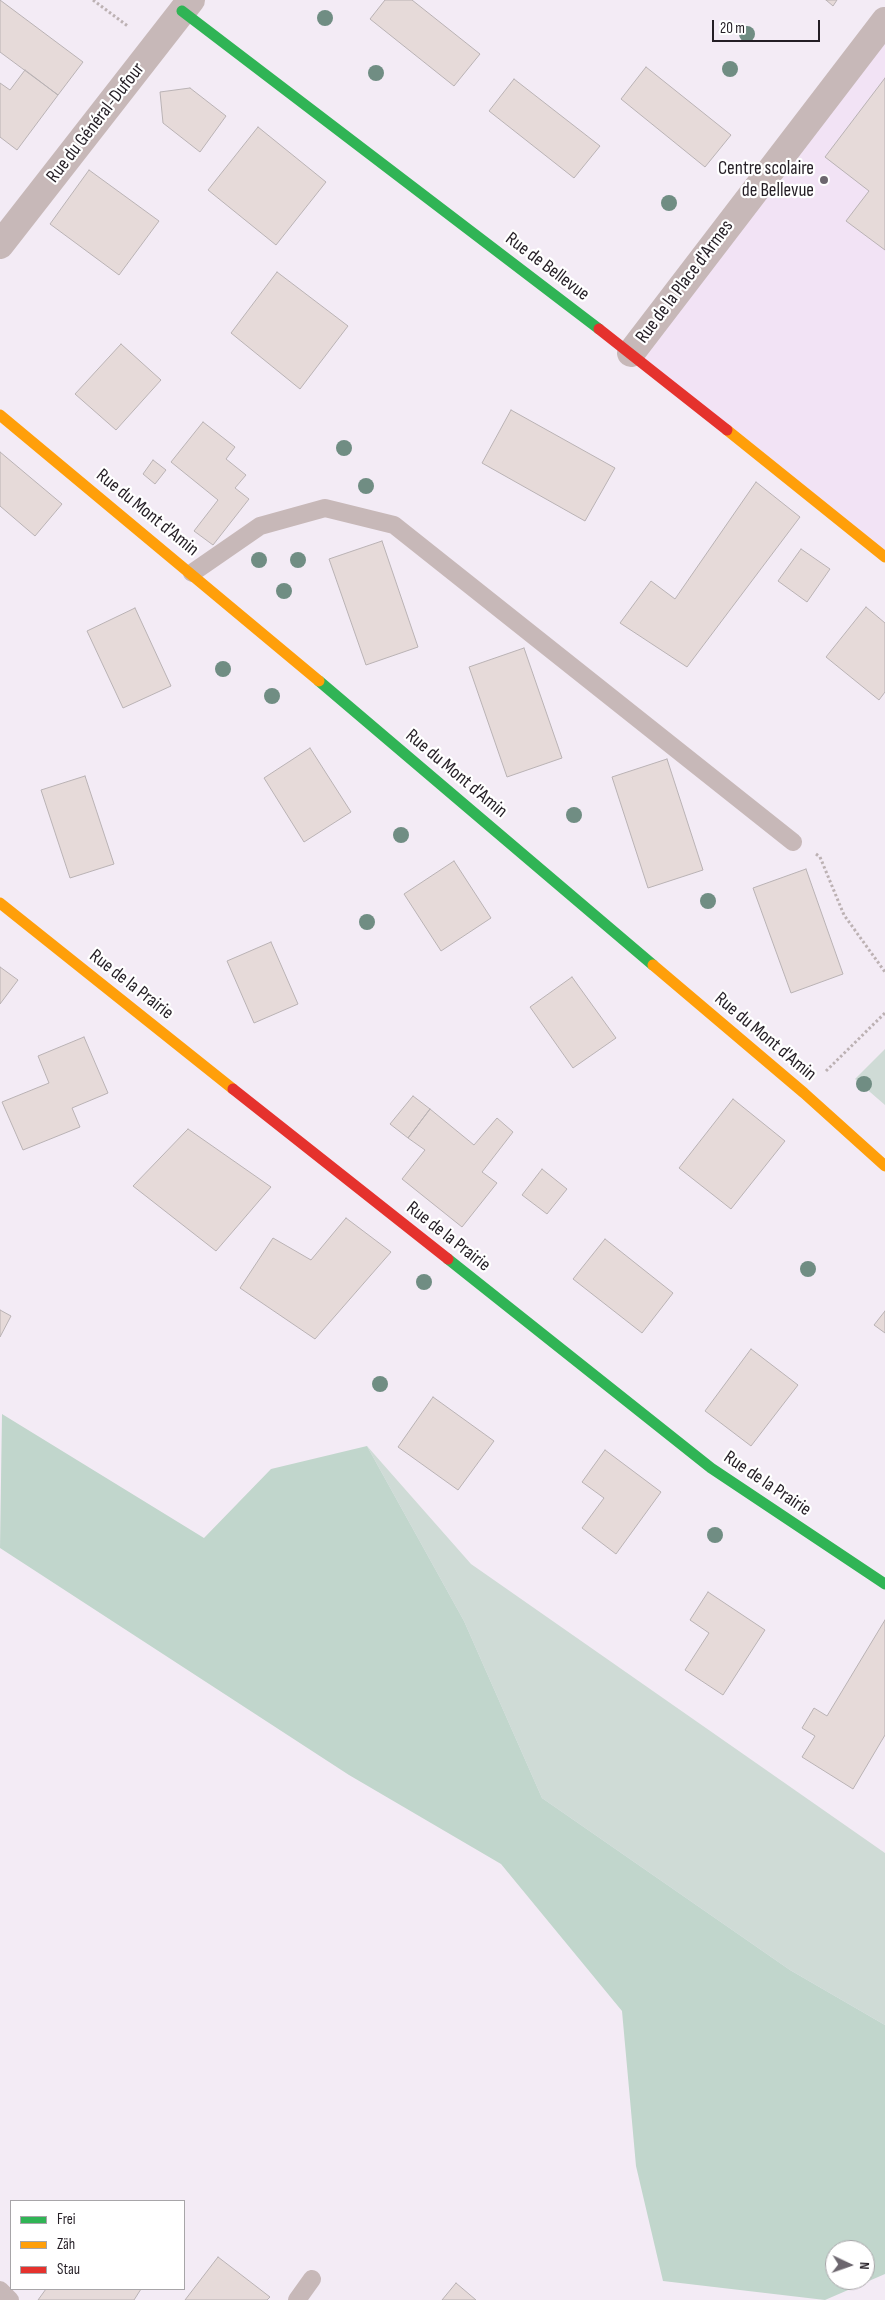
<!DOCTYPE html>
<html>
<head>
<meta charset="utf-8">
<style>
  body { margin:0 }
  #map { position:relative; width:885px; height:2300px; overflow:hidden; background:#f3ebf5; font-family:"Sofia Sans Condensed",sans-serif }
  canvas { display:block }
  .legend { position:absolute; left:10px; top:2200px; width:175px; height:90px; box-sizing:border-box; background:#fff; border:1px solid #a7a5a8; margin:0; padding:6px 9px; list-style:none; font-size:15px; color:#241e25 }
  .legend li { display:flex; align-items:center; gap:10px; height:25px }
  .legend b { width:25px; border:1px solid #a7a5a8 }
  .north { position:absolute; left:825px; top:2240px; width:50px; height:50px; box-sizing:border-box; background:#fff; border:1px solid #a7a5a8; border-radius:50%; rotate:93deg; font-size:14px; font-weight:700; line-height:20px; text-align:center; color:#241e25 }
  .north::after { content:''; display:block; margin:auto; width:18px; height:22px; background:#6c666e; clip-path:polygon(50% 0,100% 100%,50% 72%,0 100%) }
  .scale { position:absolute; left:712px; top:20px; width:108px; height:22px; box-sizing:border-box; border:2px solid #241e25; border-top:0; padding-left:6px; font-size:15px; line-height:18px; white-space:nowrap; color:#241e25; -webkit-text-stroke:4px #fff; paint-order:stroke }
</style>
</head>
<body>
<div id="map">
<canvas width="885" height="2300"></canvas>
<ul class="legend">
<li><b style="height:6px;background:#30b455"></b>Frei</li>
<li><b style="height:6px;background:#ff9f0a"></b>Zäh</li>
<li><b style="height:6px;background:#e5322d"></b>Stau</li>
</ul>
<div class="north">N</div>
<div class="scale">20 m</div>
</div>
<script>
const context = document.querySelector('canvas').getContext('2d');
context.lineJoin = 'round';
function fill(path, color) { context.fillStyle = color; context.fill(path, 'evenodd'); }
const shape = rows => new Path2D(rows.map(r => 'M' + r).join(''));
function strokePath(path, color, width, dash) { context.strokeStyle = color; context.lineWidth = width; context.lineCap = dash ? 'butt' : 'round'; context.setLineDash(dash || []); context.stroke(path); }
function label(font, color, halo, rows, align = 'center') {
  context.font = font + ' "Sofia Sans Condensed",sans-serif'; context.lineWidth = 4.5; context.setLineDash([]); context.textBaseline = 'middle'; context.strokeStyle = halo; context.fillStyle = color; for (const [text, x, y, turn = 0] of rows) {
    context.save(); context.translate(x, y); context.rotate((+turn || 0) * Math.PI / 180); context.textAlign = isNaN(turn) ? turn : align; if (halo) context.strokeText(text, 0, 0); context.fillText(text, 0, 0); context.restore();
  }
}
fill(shape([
  [885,21,885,557,631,353]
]), '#f2e3f5');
fill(shape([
  [885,1049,885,1105,855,1079],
  [367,1446,471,1564,885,1853,885,2025,790,1970,542,1798,464,1621]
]), '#cfdbd6');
fill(shape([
  [2,1414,204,1538,271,1469,367,1446,464,1621,542,1798,790,1970,885,2025,885,2274,825,2300,663,2281,636,2166,622,2011,501,1864,349,1775,0,1548],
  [835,2250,865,2250,865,2280,835,2280]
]), '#c1d6cc');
const building = shape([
  [0,0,83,62,58,95,0,52,0,0],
  [385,0,412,0,480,54,454,86,370,19,385,0],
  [826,0,837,0,833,6,826,0],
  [646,67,731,135,705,167,621,99,646,67],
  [25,70,58,95,17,150,0,137,0,83,10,90,25,70],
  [885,78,885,250,846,221,869,191,825,157,885,78],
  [514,79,600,146,574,178,489,111,514,79],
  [190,88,226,116,200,152,163,123,160,92,190,88],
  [258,127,326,182,276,245,208,190,258,127],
  [89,170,159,221,119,275,50,224,89,170],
  [277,272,348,326,300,389,231,333,277,272],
  [121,344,161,380,116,430,75,394,121,344],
  [511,410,615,468,585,521,482,463,511,410],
  [203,422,235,447,226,459,246,475,235,488,249,499,213,545,194,531,218,500,171,462,203,422],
  [0,452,62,504,35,536,0,506,0,452],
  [153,460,166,470,155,484,143,474,153,460],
  [756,482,800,517,687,667,620,623,651,581,675,599,756,482],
  [382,541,418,647,366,665,329,559,382,541],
  [801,549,830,569,807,602,778,581,801,549],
  [866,607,885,623,885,692,879,700,826,657,866,607],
  [135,608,171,686,123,708,87,631,135,608],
  [524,648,562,758,507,777,469,667,524,648],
  [310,748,351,812,304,842,264,778,310,748],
  [667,759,703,870,648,888,612,777,667,759],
  [85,776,114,864,70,878,41,790,85,776],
  [454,861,491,918,441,951,404,894,454,861],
  [806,869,843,974,791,993,753,888,806,869],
  [271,942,298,1004,254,1023,227,961,271,942],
  [0,967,18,980,0,1004,0,967],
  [572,977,616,1038,573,1068,530,1007,572,977],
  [84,1037,108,1093,72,1108,80,1127,23,1150,2,1102,49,1083,38,1056,84,1037],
  [413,1096,430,1109,408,1138,390,1124,413,1096],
  [733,1099,785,1141,731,1209,679,1168,733,1099],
  [430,1109,474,1145,497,1118,513,1132,482,1172,497,1183,462,1227,402,1179,425,1150,408,1138,430,1109],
  [188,1129,271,1187,216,1251,133,1186,188,1129],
  [542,1169,567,1189,547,1214,522,1195,542,1169],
  [346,1218,391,1252,315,1339,240,1288,273,1238,311,1260,346,1218],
  [605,1239,673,1293,642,1333,573,1279,605,1239],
  [0,1310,11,1316,0,1337,0,1310],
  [885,1311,885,1333,874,1325,885,1311],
  [751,1349,798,1385,751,1446,705,1411,751,1349],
  [433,1397,494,1441,458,1490,398,1447,433,1397],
  [605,1450,661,1492,616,1554,582,1528,604,1498,582,1482,605,1450],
  [708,1592,765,1630,723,1695,685,1670,709,1633,690,1620,708,1592],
  [885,1620,885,1735,853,1789,802,1757,815,1736,802,1728,814,1708,827,1716,885,1620],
  [218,2257,270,2297,267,2300,185,2300,218,2257],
  [456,2283,476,2300,442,2300,456,2283],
  [46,2289,141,2289,134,2300,38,2300,46,2289]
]);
fill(building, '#e6dad9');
strokePath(building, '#b9b2b4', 1);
strokePath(shape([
  [93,0,129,27],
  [816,854,820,857,844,915,885,972],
  [826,1071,885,1013]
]), '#bcb1b3', 3, [2.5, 2.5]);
strokePath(shape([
  [192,573,260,526,325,508,394,525,793,842],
  [0,2290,10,2300],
  [297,2300,312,2279]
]), '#c7b8b8', 18);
strokePath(shape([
  [0,245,191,0],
  [631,353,885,21]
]), '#c7b8b8', 28);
strokePath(shape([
  [182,11,599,329],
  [319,681,653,965],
  [448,1259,711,1468,885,1584]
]), '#30b455', 11);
strokePath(shape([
  [0,415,319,681],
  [727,430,885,557],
  [0,903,233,1089],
  [653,965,804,1093,885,1166]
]), '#ff9f0a', 11);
strokePath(shape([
  [599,329,727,430],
  [233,1089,448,1259]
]), '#e5322d', 11);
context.fillStyle = '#708d83';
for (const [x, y] of [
  [325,18],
  [747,34],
  [730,69],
  [376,73],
  [669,203],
  [344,448],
  [366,486],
  [259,560],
  [298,560],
  [284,591],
  [223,669],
  [272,696],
  [574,815],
  [401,835],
  [708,901],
  [367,922],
  [864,1084],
  [808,1269],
  [424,1282],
  [380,1384],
  [715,1535]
]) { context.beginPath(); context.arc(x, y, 8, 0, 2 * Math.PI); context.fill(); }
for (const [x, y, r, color] of [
  [824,180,5,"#6c666e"]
]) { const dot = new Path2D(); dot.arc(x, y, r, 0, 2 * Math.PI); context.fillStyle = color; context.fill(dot); strokePath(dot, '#fff', 2); }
label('19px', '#241e25', '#fff', [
  ["Rue du Général-Dufour",96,123,-52],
  ["Rue de Bellevue",547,267,37],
  ["Rue de la Place d'Armes",685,282,-53],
  ["Rue du Mont d'Amin",147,513,39],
  ["Rue du Mont d'Amin",456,774,40],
  ["Rue de la Prairie",131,985,38],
  ["Rue du Mont d'Amin",765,1037,40],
  ["Rue de la Prairie",448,1237,38],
  ["Rue de la Prairie",767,1484,34]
]);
label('19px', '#241e25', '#fff', [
  ["Centre scolaire",814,169],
  ["de Bellevue",814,191]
], 'right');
</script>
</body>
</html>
